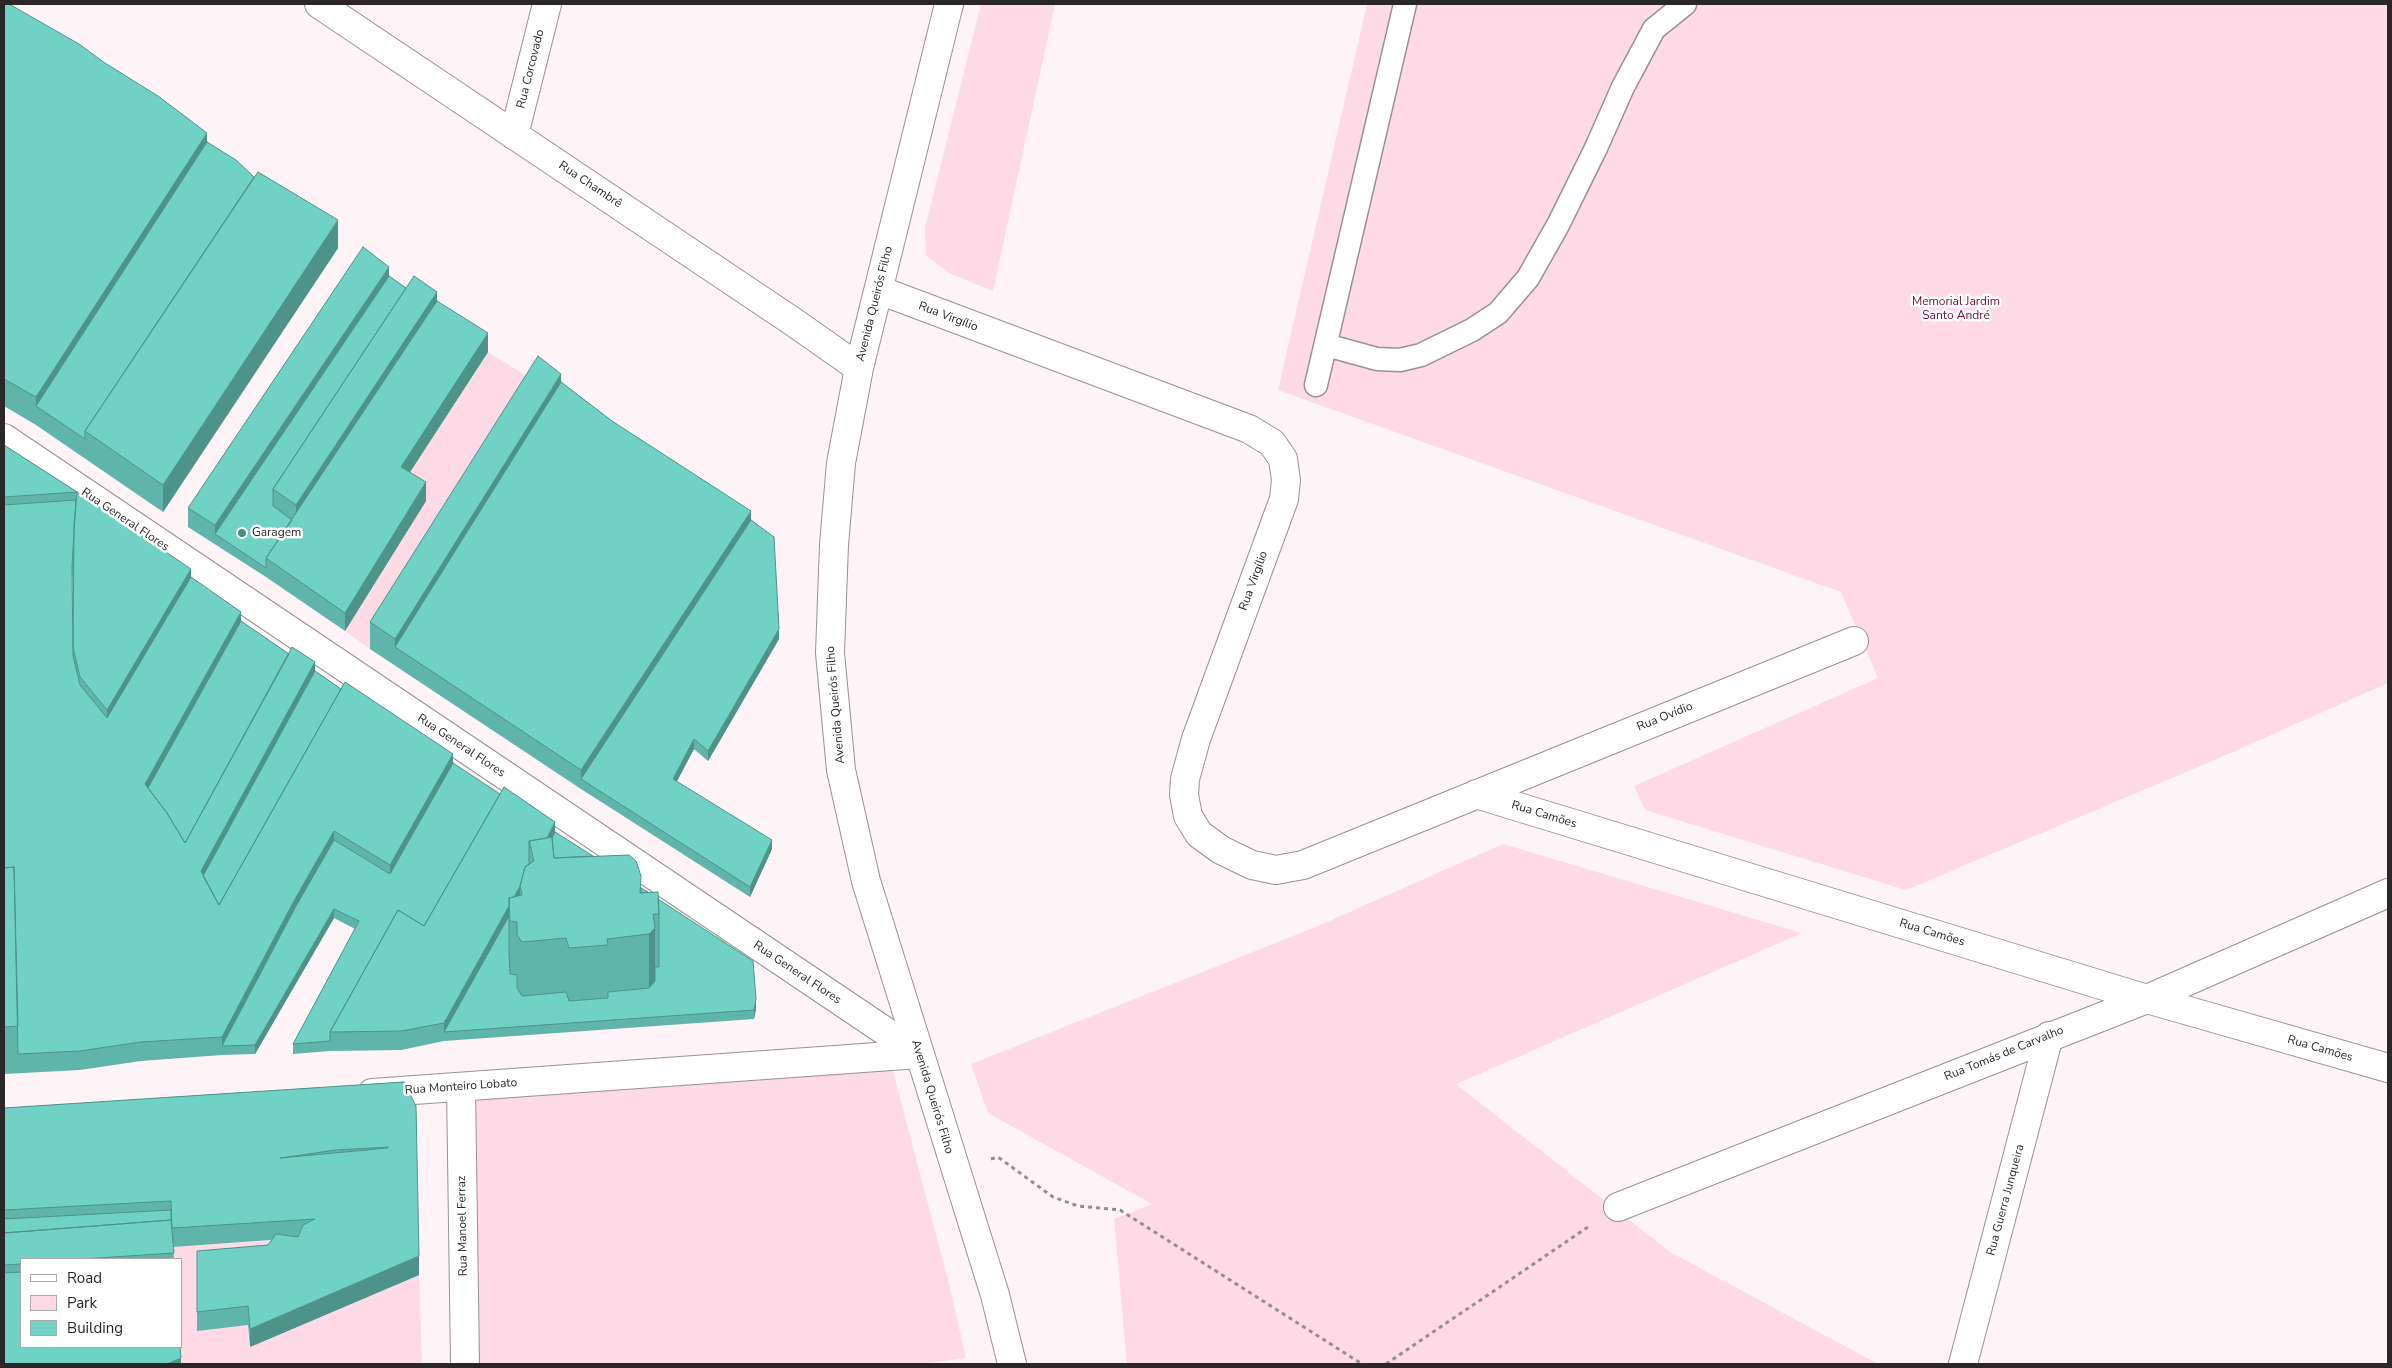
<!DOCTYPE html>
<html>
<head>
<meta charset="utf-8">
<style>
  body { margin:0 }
  #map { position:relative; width:2392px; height:1368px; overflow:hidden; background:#fef4f7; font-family:"Nunito Sans",sans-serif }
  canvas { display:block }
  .frame { position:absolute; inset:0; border:5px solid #2b2728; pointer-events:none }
  .legend { position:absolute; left:20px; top:1258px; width:162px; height:90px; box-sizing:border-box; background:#fff; border:1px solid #aaa9a9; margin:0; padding:6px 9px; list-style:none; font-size:15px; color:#2b2728 }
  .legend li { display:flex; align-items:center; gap:10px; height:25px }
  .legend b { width:25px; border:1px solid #aaa9a9 }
</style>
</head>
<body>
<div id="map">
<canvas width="2392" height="1368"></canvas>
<div class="frame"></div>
<ul class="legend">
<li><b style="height:6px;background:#fff"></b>Road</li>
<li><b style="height:14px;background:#fddae6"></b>Park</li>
<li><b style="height:14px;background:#6fd2c4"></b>Building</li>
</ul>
</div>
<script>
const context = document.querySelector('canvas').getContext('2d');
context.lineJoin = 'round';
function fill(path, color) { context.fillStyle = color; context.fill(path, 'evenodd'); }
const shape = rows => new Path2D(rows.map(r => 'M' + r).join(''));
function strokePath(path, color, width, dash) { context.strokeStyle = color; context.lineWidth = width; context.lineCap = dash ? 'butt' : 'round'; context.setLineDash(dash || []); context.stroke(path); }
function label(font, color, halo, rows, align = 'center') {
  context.font = font + ' "Nunito Sans",sans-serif'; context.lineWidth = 5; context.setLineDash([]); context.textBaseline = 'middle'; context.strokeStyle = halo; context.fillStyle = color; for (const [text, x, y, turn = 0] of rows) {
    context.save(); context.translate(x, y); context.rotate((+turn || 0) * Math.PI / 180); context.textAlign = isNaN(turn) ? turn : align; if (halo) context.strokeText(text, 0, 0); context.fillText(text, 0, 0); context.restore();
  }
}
fill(shape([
  [981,4,1055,4,993,291,949,273,926,255,925,228],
  [1367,4,2388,4,2388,683,2210,762,1906,890,1645,810,1634,786,1878,678,1841,592,1278,390],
  [488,352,538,383,370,649,345,631,426,501,401,486],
  [1503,844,1802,933,1456,1084,1670,1252,1878,1364,1127,1364,1114,1219,1152,1204,988,1113,971,1064,1318,926],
  [889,1056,949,1284,966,1358,920,1364,480,1364,461,1087],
  [315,1238,248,1325,249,1347,419,1275,422,1364,181,1364,179,1347,181,1347,181,1259,172,1259,171,1247]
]), '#fddae6');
const lane = shape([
  [1326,345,1377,359,1400,360,1421,355,1472,330,1498,313,1528,278,1558,225,1596,148,1623,87,1654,29,1685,4],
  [1316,385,1405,4]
]);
const street = shape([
  [514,135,547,4],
  [879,290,1249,429,1272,443,1283,459,1286,480,1284,499,1196,739,1185,779,1184,795,1188,816,1199,834,1221,850,1252,865,1276,870,1303,865,1854,641],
  [4,438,919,1054],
  [1476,794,2147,999,2388,1068],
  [461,1087,465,1364],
  [372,1093,919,1054],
  [1618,1207,2147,999,2388,893],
  [1963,1364,2049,1036]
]);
const secondary = shape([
  [319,4,792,321,859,368],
  [949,4,859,368,841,463,834,545,830,653,841,770,866,881,995,1295,1012,1364]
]);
strokePath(lane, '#9a9193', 25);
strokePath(street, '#9a9193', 30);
strokePath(secondary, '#9a9193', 30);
strokePath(shape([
  [991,1159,998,1157,1053,1197,1078,1206,1120,1210,1362,1364],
  [1386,1364,1588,1227]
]), '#958e90', 3, [4, 4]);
strokePath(lane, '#fff', 22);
strokePath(street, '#fff', 28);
strokePath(secondary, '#fff', 28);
fill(shape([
  [4,4,207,142,254,177,338,248,163,512,36,425,4,406],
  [389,276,406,288,437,301,488,352,410,472,426,501,345,631,266,577,188,527,188,508],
  [561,382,612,421,751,520,779,639,708,761,694,749,676,781,772,849,750,897,581,789,370,649,370,622],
  [4,445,77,492,191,577,241,621,289,654,555,832,658,899,756,1009,754,1019,444,1041,401,1050,330,1051,293,1054,293,1044,355,929,334,918,255,1054,222,1055,141,1061,80,1070,4,1074],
  [74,565,73,656,72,583],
  [404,1082,419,1275,250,1347,248,1325,197,1331,197,1251,268,1245,271,1240,173,1247,174,1259,21,1259,21,1347,181,1364,4,1364,4,1108]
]), '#5fb5a9');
fill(shape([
  [207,133,207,161,36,406,36,397],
  [338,220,338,248,163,512,163,485],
  [389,267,389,285,215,534,215,525],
  [437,292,437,320,296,522,296,505],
  [488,333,488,352,401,486,401,467],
  [561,374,561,401,395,647,395,639],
  [426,482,426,501,345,631,345,613],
  [751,511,751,530,581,779,581,770],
  [191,569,191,596,107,737,107,710],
  [241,612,241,630,148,797,145,784],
  [779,629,779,639,708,761,708,751],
  [315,662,315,681,203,885,201,871],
  [694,739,694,749,673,789,673,779],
  [453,754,453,773,390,884,390,865],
  [555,822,555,841,534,861],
  [334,831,334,850,222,1046,222,1037,295,899],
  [772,840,772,849,750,897,750,887],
  [520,886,520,905,509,906],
  [509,906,509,925,444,1032,444,1041,444,1023],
  [334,909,334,918,255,1054,255,1045],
  [655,928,655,991,649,997,649,934],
  [756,999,756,1009,754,1019,754,1010],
  [419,1256,419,1275,250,1347,250,1329],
  [181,1358,181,1364,167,1364]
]), '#4e9389');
const building = shape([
  [4,4,9,4,79,44,105,63,158,96,207,133,36,397,4,379,4,4],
  [207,142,236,160,254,177,85,431,85,439,36,406,207,142],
  [258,172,338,220,163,485,85,431,258,172],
  [363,247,389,267,215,525,188,508,363,247],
  [389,276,406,288,273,489,273,506,292,520,266,558,266,568,215,534,389,276],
  [414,276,437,292,296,505,273,489,414,276],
  [437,301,488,333,401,467,426,482,345,613,266,558,437,301],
  [538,356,561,374,395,639,370,622,538,356],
  [561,382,612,421,751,511,581,770,395,647,561,382],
  [4,445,77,492,4,497,4,445],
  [77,492,191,569,107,710,80,677,73,647,74,525,77,492],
  [76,500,72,566,73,656,80,685,107,718,191,577,241,612,145,784,167,813,185,843,292,647,315,662,201,871,219,905,345,682,453,754,390,865,334,831,295,899,222,1037,141,1042,80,1051,18,1054,14,867,4,868,4,505,76,500],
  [751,520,774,537,779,629,708,751,694,739,673,779,772,840,750,887,581,779,751,520],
  [241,621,289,654,185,843,167,813,148,788,241,621],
  [315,671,341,689,219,905,203,876,315,671],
  [453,763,500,794,424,926,398,910,330,1032,330,1041,293,1044,359,921,334,909,255,1045,222,1046,295,908,334,840,390,874,453,763],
  [504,787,555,822,547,838,529,841,529,864,525,867,520,886,514,897,509,898,509,906,444,1023,401,1031,330,1032,398,910,424,926,504,787],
  [555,832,593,856,554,858,552,838,555,832],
  [552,837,554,858,629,855,636,861,641,876,640,893,658,892,659,914,653,914,655,928,649,934,607,939,608,945,569,948,566,938,522,942,517,935,517,922,510,921,509,898,522,895,520,886,525,867,534,861,529,841,552,837],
  [14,867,18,1026,4,1027,4,868,14,867],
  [641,888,648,892,641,893,641,888],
  [658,899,753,961,756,999,754,1010,444,1032,509,916,509,952,510,974,517,975,517,988,522,996,566,992,569,1001,608,998,608,992,649,988,655,981,655,967,659,967,659,914,658,899],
  [404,1082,416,1106,419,1256,250,1329,248,1306,197,1312,197,1251,268,1245,276,1234,298,1237,303,1225,315,1219,172,1228,171,1201,4,1210,4,1108,404,1082],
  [388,1147,388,1148,280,1158,336,1150,388,1147],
  [171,1210,171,1220,4,1233,4,1219,171,1210],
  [171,1220,174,1253,83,1259,21,1259,21,1264,4,1265,4,1233,171,1220],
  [21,1272,21,1347,180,1347,181,1358,167,1364,4,1364,4,1273,21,1272]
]);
fill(building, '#6fd2c4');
strokePath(building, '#4e9389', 1);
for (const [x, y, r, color] of [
  [242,533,5,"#488e84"]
]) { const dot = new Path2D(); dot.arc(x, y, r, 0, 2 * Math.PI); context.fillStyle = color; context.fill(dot); strokePath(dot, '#fff', 2); }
label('12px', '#2b2728', '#fff', [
  ["Rua Corcovado",531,69,-76],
  ["Rua Chambrê",590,185,34],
  ["Avenida Queirós Filho",875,304,-76],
  ["Rua Virgílio",948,317,21],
  ["Rua General Flores",125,520,34],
  ["Rua Virgílio",1254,581,-70],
  ["Avenida Queirós Filho",836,705,-95],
  ["Rua Ovídio",1665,717,-22],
  ["Rua General Flores",461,746,34],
  ["Rua Camões",1544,815,17],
  ["Rua Camões",1932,933,17],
  ["Rua General Flores",797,973,34],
  ["Rua Camões",2320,1049,16],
  ["Rua Tomás de Carvalho",2004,1054,-22],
  ["Rua Monteiro Lobato",461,1087,-4],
  ["Avenida Queirós Filho",932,1097,73],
  ["Rua Guerra Junqueira",2006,1200,-75],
  ["Rua Manoel Ferraz",463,1226,-91]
]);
label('12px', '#69113c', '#fff', [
  ["Memorial Jardim",1956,302],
  ["Santo André",1956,316]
]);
label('12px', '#2b2728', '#fff', [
  ["Garagem",252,533]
], 'left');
</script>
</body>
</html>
